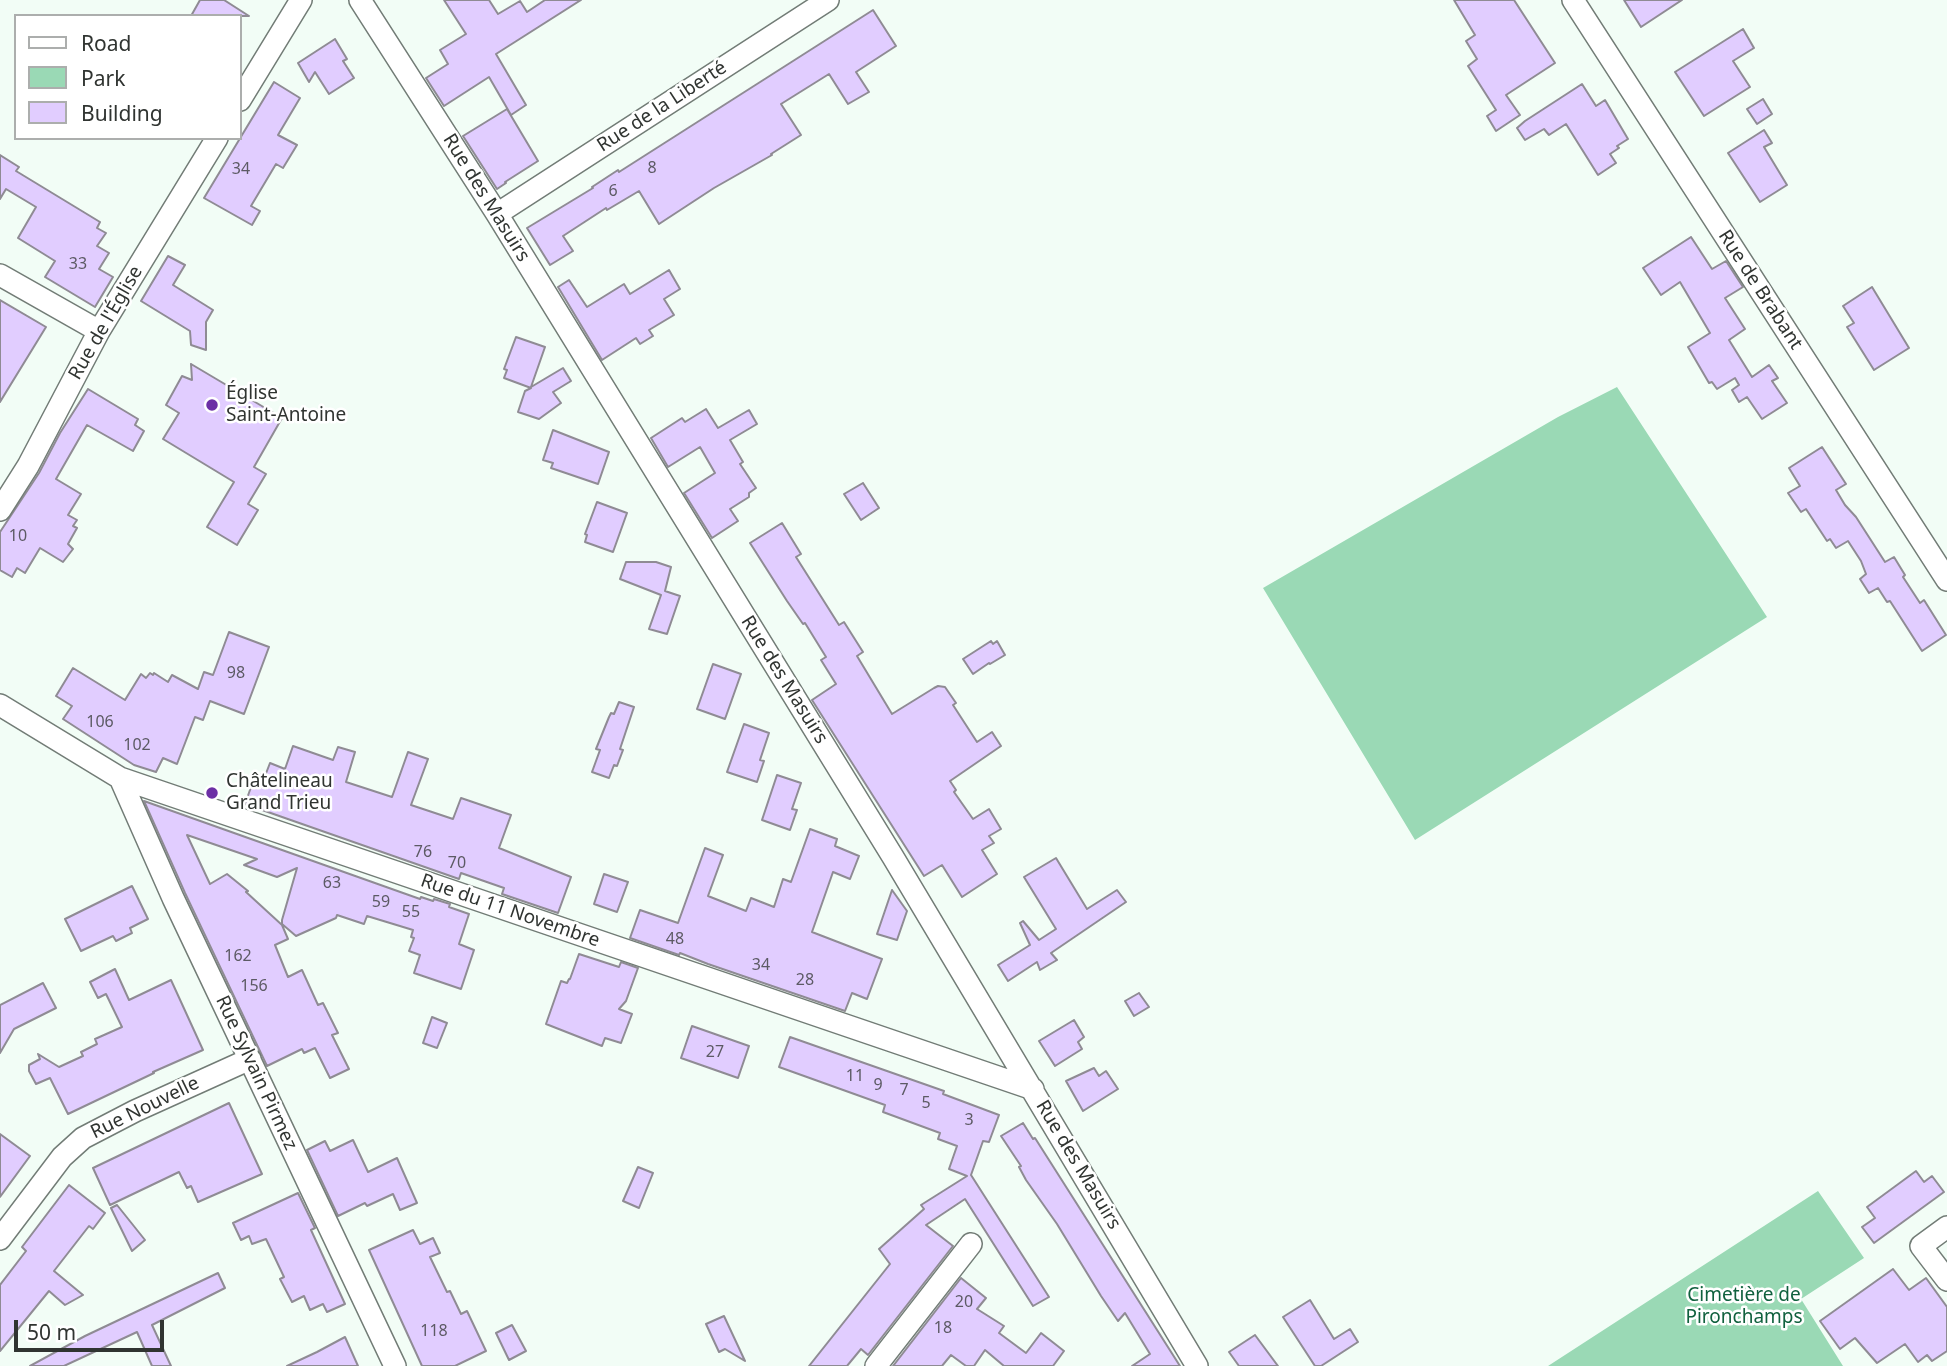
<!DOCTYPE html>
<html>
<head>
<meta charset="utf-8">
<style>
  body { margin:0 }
  #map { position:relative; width:1947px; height:1366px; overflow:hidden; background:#f2fdf6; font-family:"Noto Sans",sans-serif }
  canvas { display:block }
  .legend { position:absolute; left:14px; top:14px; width:228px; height:126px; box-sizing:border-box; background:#fff; border:2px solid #acaead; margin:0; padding:9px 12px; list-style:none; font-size:21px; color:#303431 }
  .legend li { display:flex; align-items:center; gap:14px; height:35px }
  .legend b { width:35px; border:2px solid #acaead }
  .scale { position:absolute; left:14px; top:1320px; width:150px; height:32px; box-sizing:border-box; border:4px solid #303431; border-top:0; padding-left:9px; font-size:21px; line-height:24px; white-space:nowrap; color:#303431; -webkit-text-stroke:5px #fff; paint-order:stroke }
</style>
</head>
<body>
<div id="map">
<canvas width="1947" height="1366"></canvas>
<ul class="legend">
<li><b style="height:9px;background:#fff"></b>Road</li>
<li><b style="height:19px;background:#9ad9b5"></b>Park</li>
<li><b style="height:19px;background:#e1cdff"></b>Building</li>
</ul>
<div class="scale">50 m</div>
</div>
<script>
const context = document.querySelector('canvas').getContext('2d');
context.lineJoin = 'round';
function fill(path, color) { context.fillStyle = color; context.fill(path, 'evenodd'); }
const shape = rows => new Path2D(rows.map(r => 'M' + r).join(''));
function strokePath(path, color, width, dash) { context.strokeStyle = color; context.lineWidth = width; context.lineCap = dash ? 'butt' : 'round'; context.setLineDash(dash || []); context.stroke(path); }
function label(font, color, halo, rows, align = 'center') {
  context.font = font + ' "Noto Sans",sans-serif'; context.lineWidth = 5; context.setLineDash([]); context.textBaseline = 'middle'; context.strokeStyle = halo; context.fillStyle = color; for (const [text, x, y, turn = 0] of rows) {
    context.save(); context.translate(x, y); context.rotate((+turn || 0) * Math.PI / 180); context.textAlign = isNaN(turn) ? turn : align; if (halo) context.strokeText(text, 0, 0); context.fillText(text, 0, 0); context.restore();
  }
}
fill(shape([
  [1617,387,1767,617,1415,840,1263,588,1558,417],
  [1818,1191,1864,1258,1801,1299,1843,1366,1548,1366]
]), '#9ad9b5');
const building = shape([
  [200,0,224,0,249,16,191,16,200,0],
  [444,0,489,0,498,14,520,1,527,12,545,0,581,0,496,54,526,105,511,115,489,77,444,106,426,78,448,64,440,50,466,34,444,0],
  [1454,0,1514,0,1555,63,1506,95,1520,115,1496,131,1487,116,1496,110,1468,66,1477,59,1466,41,1475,35,1454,0],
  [1624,0,1682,0,1641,27,1624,0],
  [873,10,896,46,856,72,869,92,848,104,829,74,781,104,801,135,771,154,772,155,714,188,659,224,639,191,607,210,606,208,563,236,573,251,550,265,527,228,593,188,592,187,618,170,619,172,873,10],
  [1743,29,1754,48,1733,61,1750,87,1704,116,1675,72,1743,29],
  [335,39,347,59,343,61,354,78,329,94,315,72,309,82,298,63,335,39],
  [274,82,300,98,278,135,297,145,283,168,276,164,251,206,260,211,252,225,204,198,274,82],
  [1582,84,1596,106,1605,100,1628,139,1617,146,1619,148,1610,154,1616,163,1598,175,1566,124,1549,135,1544,129,1525,140,1517,128,1525,121,1582,84],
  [1763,99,1772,114,1757,124,1747,109,1763,99],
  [507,109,538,161,505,182,506,183,497,189,463,136,507,109],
  [1764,130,1772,143,1764,147,1787,185,1760,202,1728,153,1764,130],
  [0,155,19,167,16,171,100,222,97,228,106,233,97,246,109,253,99,269,113,277,95,307,45,277,55,261,18,238,36,207,6,189,0,199,0,155],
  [1691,237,1712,269,1726,261,1743,287,1725,298,1745,329,1729,340,1752,377,1769,365,1778,378,1772,381,1787,403,1762,419,1747,397,1739,402,1732,390,1739,385,1735,378,1717,389,1712,382,1709,383,1688,347,1710,333,1680,282,1661,295,1643,268,1691,237],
  [168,256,185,265,173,285,213,310,206,322,206,350,191,345,190,331,141,301,168,256],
  [669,270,680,289,664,299,674,315,649,330,653,336,640,344,636,338,602,360,558,287,569,280,587,307,624,284,630,294,669,270],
  [1872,287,1909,348,1874,370,1847,327,1854,323,1843,306,1872,287],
  [0,300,46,327,0,402,0,300],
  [516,337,545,347,531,387,563,368,571,381,553,392,561,403,539,419,518,412,525,391,531,388,504,378,507,370,504,369,516,337],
  [191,364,282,418,254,467,266,474,248,504,258,510,237,545,207,527,234,482,163,439,179,413,166,405,182,376,192,380,191,364],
  [88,389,138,419,135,425,144,431,133,451,87,425,56,479,81,494,68,515,77,520,73,526,77,528,68,544,73,549,63,562,40,548,25,573,17,568,12,577,0,570,0,532,39,473,60,433,88,389],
  [706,409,718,428,749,410,757,424,730,440,743,462,740,464,756,488,749,493,749,497,730,509,738,521,712,538,684,493,715,473,700,447,668,467,651,438,682,418,685,422,706,409],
  [553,430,609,452,598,484,551,468,553,463,543,460,553,430],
  [1822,447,1846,484,1836,490,1845,505,1856,517,1885,562,1894,557,1905,575,1903,577,1920,603,1924,600,1946,635,1922,651,1890,601,1887,602,1878,588,1869,593,1860,579,1866,574,1861,561,1848,541,1836,548,1830,539,1827,541,1806,509,1801,512,1788,493,1800,486,1789,468,1822,447],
  [863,483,879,508,861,520,844,494,863,483],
  [597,502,627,513,613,552,585,542,587,535,585,534,597,502],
  [782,523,801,554,796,557,839,625,844,622,863,652,857,656,892,714,934,688,938,686,945,687,956,703,953,705,977,742,992,732,1001,746,950,781,956,790,954,792,973,819,989,809,1001,829,989,836,994,843,982,850,997,874,962,897,942,865,924,876,812,700,836,684,821,660,826,657,805,623,803,624,787,601,750,543,782,523],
  [626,562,656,562,671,567,665,591,680,596,667,634,649,629,661,595,620,579,626,562],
  [229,632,269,647,244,714,210,701,203,720,195,717,177,764,163,758,156,772,134,765,63,719,72,706,56,696,73,668,125,700,141,674,146,678,150,673,153,675,154,673,168,682,172,675,198,689,204,672,213,675,229,632],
  [991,641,993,644,997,641,1005,655,990,664,989,663,973,674,963,659,991,641],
  [713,664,741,674,725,719,697,709,713,664],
  [619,702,634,707,620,749,623,750,617,766,614,765,609,778,592,772,600,750,596,749,609,717,611,713,614,714,619,702],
  [744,724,769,733,760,760,764,761,757,782,727,772,744,724],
  [293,746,333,760,338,747,355,752,346,782,392,797,408,752,428,759,411,805,453,819,461,798,511,815,499,848,571,877,558,913,502,894,504,888,461,873,459,879,245,804,256,773,265,776,270,763,285,769,293,746],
  [777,775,801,783,792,809,797,810,790,830,762,820,777,775],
  [144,801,420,899,421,897,433,901,434,899,450,904,449,907,469,914,459,944,474,950,461,989,414,973,420,955,409,951,414,938,411,937,413,930,367,916,364,924,337,915,336,918,296,936,282,924,282,920,297,868,277,877,244,865,257,859,187,835,210,884,227,874,248,891,246,892,282,925,288,939,275,945,288,977,302,970,318,1005,323,1003,338,1033,332,1035,349,1069,330,1078,315,1048,304,1053,302,1049,267,1066,185,893,144,801],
  [810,829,837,839,835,846,859,856,850,879,833,872,812,932,882,959,867,999,852,993,845,1011,708,964,680,953,679,955,630,938,640,910,678,923,705,848,723,855,708,896,746,911,751,898,774,907,783,879,791,882,810,829],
  [1056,858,1087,909,1117,890,1126,902,1051,953,1057,960,1040,970,1037,962,1008,981,998,965,1030,945,1020,923,1023,921,1039,940,1056,929,1024,877,1056,858],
  [604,874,628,882,617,912,594,904,604,874],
  [132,886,148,919,130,928,132,933,116,941,113,936,81,951,65,919,132,886],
  [892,890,907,911,897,940,877,934,892,890],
  [579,954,619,967,621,962,638,968,626,1001,619,1009,632,1014,621,1043,605,1038,602,1046,546,1024,561,981,567,983,569,979,570,979,579,954],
  [115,969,129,1000,171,980,203,1050,153,1072,154,1073,68,1114,50,1078,36,1084,29,1071,29,1065,40,1059,38,1054,59,1067,83,1056,81,1052,97,1044,95,1039,122,1027,106,994,98,998,90,982,115,969],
  [43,983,56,1008,14,1029,0,1053,0,1005,43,983],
  [1139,993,1149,1007,1134,1016,1125,1001,1139,993],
  [432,1017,447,1023,437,1048,423,1043,432,1017],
  [1074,1020,1084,1037,1078,1042,1082,1049,1055,1066,1039,1041,1074,1020],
  [692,1026,749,1046,738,1078,681,1058,692,1026],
  [790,1037,944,1091,943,1094,999,1115,989,1142,983,1141,971,1175,1049,1297,1033,1306,965,1199,926,1225,953,1246,868,1355,861,1349,847,1366,809,1366,890,1264,879,1249,924,1209,921,1205,967,1176,949,1169,957,1146,938,1139,940,1133,883,1112,885,1105,779,1067,790,1037],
  [1094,1068,1099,1076,1106,1071,1118,1089,1083,1111,1066,1081,1094,1068],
  [229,1103,262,1174,198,1202,191,1186,187,1188,179,1172,110,1205,93,1168,229,1103],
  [1023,1123,1033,1139,1035,1138,1180,1366,1132,1366,1150,1354,1125,1313,1118,1321,1101,1296,1057,1224,1026,1180,1019,1167,1021,1166,1001,1136,1023,1123],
  [0,1134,30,1156,0,1197,0,1134],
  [353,1140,368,1172,397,1158,417,1203,400,1210,393,1194,367,1206,365,1203,338,1216,307,1150,325,1141,330,1151,353,1140],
  [638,1167,653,1173,639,1208,623,1201,638,1167],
  [1916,1171,1924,1182,1932,1176,1944,1192,1874,1243,1862,1227,1875,1218,1867,1207,1916,1171],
  [69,1185,105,1213,93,1229,89,1226,54,1271,83,1295,65,1305,49,1291,0,1351,0,1285,26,1251,22,1247,69,1185],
  [298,1193,315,1228,311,1230,345,1304,327,1312,323,1304,310,1310,304,1296,292,1302,280,1279,284,1277,266,1239,252,1244,249,1236,241,1240,233,1223,298,1193],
  [117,1205,145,1240,132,1251,111,1208,117,1205],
  [413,1230,420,1244,433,1238,440,1253,430,1257,447,1292,450,1291,461,1314,467,1311,486,1351,455,1366,422,1366,369,1250,413,1230],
  [1893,1269,1909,1290,1926,1278,1947,1307,1947,1351,1932,1361,1927,1355,1918,1362,1905,1344,1877,1363,1855,1338,1840,1349,1820,1321,1893,1269],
  [218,1273,225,1288,152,1325,171,1366,152,1366,137,1332,64,1366,30,1366,85,1336,218,1273],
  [961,1278,986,1298,977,1309,1004,1326,999,1333,1026,1353,1041,1333,1064,1351,1053,1366,1004,1366,985,1350,974,1366,966,1366,951,1355,942,1366,893,1366,961,1278],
  [1310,1300,1334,1339,1350,1329,1358,1342,1321,1366,1315,1366,1283,1317,1310,1300],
  [724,1316,745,1361,725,1349,719,1352,706,1324,724,1316],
  [512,1325,526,1351,509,1360,496,1333,512,1325],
  [1255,1335,1278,1366,1239,1366,1229,1352,1255,1335],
  [345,1337,358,1366,287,1366,317,1352,345,1337]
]);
fill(building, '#e1cdff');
strokePath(building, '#8f8b94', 2);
const minor = shape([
  [360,0,497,214,893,857,1197,1366],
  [1573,0,1947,580],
  [240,100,301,0],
  [497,214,828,0],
  [0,275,99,331],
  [0,510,28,466,99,331,217,138],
  [0,705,120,778,1033,1089],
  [120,778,173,898,395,1366],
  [1947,1227,1921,1246,1947,1280],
  [0,1239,62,1157,83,1138,135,1111,250,1059],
  [876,1366,971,1244]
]);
strokePath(minor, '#727c76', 24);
strokePath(minor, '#fff', 21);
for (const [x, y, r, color] of [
  [212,405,7,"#6c2fa5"],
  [212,793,7,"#6c2fa5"]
]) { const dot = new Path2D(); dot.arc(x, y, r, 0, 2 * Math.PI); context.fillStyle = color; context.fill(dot); strokePath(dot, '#fff', 2.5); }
label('16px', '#5c5a64', null, [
  ["8",652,168],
  ["34",241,169],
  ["6",613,191],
  ["33",78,264],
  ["10",18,536],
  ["98",236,673],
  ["106",100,722],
  ["102",137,745],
  ["76",423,852],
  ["70",457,863],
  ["63",332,883],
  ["59",381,902],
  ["55",411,912],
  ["48",675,939],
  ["162",238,956],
  ["34",761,965],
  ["28",805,980],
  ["156",254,986],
  ["27",715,1052],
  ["11",855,1076],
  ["9",878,1085],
  ["7",904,1090],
  ["5",926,1103],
  ["3",969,1120],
  ["20",964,1302],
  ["18",943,1328],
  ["118",434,1331]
]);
label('19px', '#303431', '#fff', [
  ["Rue de la Liberté",662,107,-33],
  ["Rue des Masuirs",486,198,58],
  ["Rue de Brabant",1760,290,57],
  ["Rue de l'Église",106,323,-60],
  ["Rue des Masuirs",784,680,58],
  ["Rue du 11 Novembre",510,911,19],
  ["Rue Sylvain Pirmez",256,1073,65],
  ["Rue Nouvelle",145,1108,-26],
  ["Rue des Masuirs",1078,1165,59]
]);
label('19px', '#303431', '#fff', [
  ["Église",226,394],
  ["Saint-Antoine",226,416],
  ["Châtelineau",226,782],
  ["Grand Trieu",226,804]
], 'left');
label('19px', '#10613e', '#fff', [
  ["Cimetière de",1744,1296],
  ["Pironchamps",1744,1318]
]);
</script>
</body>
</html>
